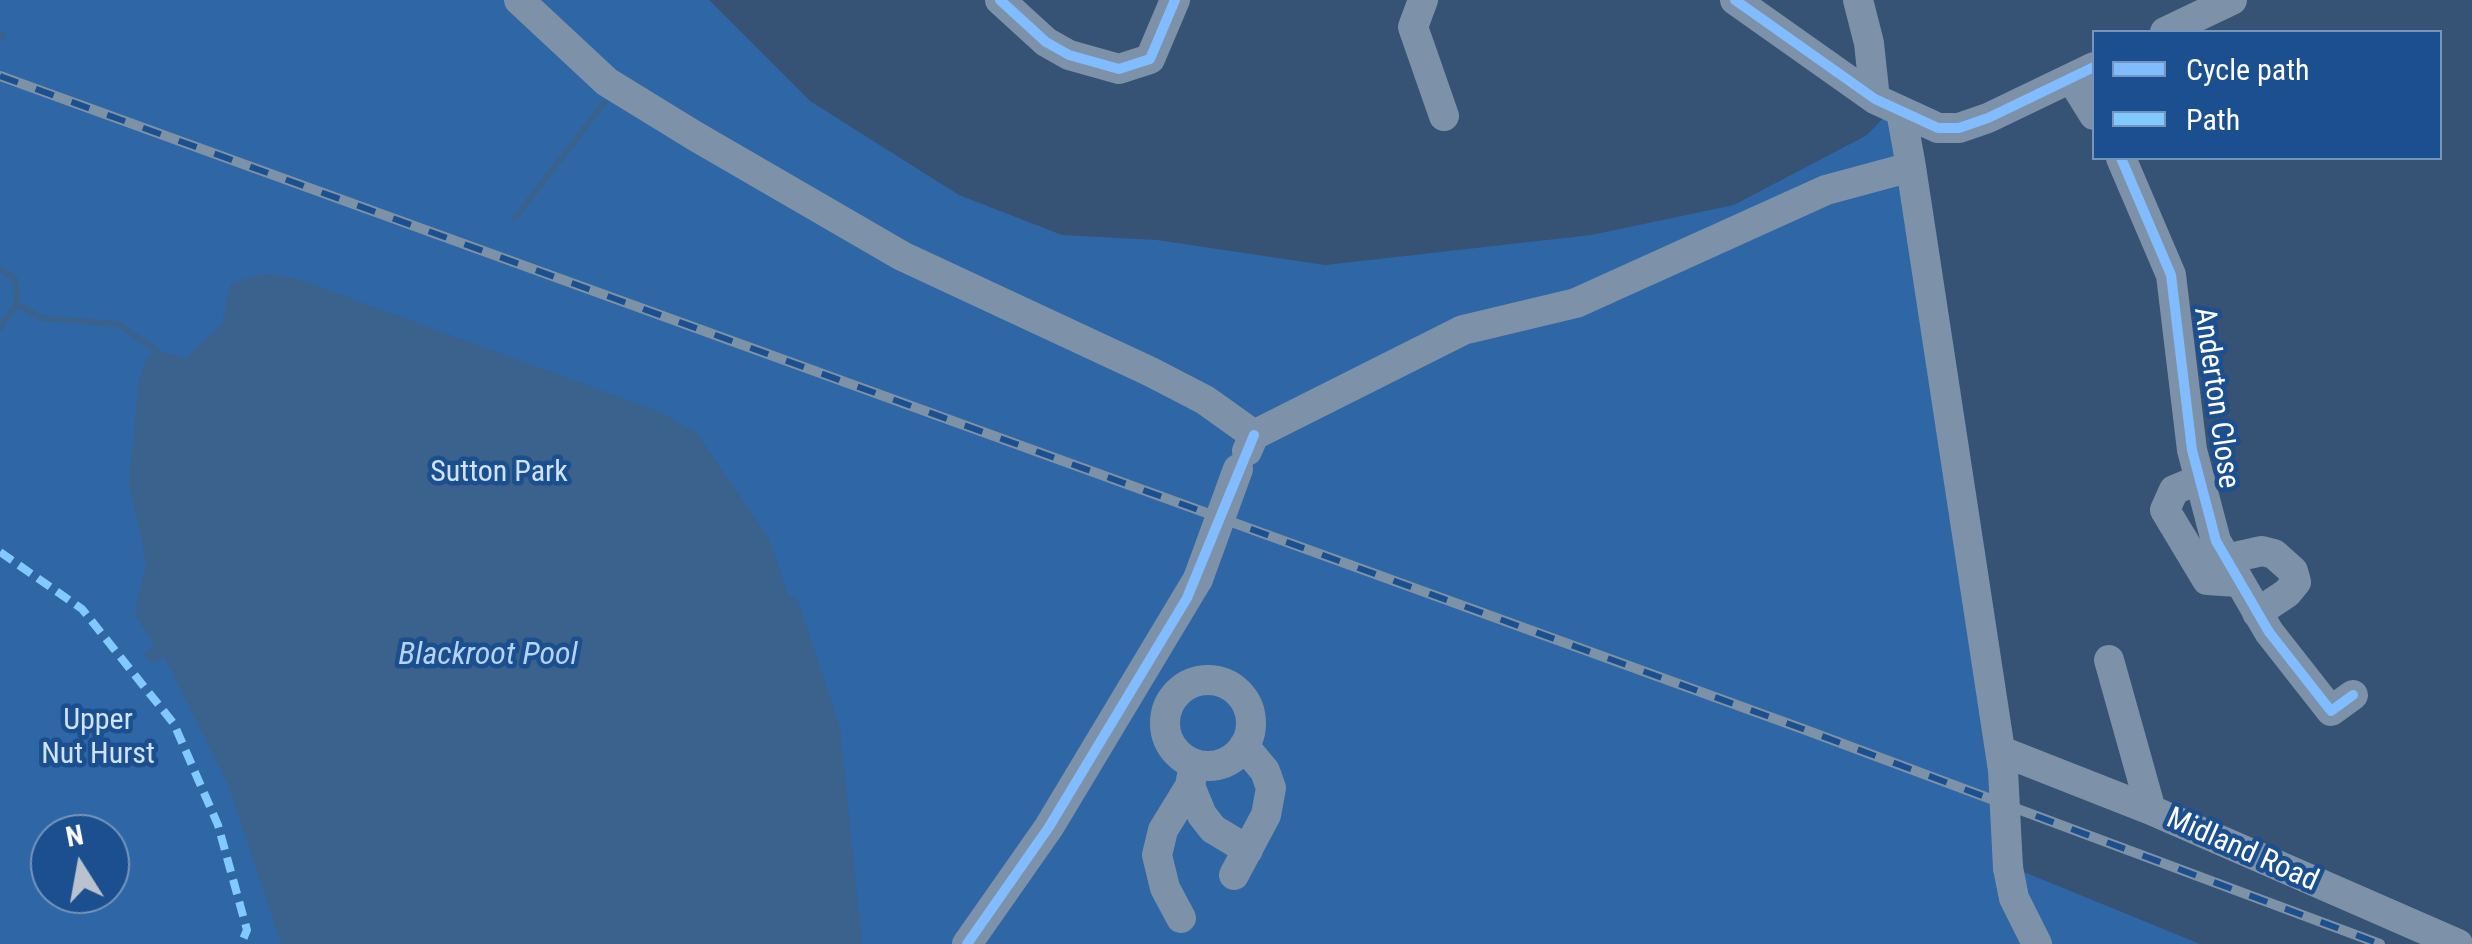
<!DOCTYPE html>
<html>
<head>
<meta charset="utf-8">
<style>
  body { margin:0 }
  #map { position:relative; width:2472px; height:944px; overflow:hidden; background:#365274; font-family:"Roboto Condensed",sans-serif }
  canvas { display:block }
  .legend { position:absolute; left:2092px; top:30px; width:350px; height:130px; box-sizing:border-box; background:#1b4f8f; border:2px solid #7695bc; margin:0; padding:12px 18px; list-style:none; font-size:30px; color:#fff }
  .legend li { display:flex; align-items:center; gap:20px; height:50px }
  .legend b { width:50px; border:2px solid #7695bc }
  .north { position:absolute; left:30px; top:814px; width:100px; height:100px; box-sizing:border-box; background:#1b4f8f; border:2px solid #7695bc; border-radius:50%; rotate:349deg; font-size:28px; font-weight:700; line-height:40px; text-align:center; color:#fff }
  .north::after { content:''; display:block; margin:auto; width:35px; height:45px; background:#b9c2ce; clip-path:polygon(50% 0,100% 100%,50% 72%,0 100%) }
</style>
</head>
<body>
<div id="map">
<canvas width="2472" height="944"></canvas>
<ul class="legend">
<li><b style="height:12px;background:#80bcff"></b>Cycle path</li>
<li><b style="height:12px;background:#80caff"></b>Path</li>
</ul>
<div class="north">N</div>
</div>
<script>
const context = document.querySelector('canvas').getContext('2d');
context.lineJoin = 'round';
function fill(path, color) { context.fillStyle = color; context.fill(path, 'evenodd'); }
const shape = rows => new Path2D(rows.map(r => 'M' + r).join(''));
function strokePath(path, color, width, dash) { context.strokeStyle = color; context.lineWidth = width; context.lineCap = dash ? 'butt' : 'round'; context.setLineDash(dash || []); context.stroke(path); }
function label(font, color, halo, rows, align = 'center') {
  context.font = font + ' "Roboto Condensed",sans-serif'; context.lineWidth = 9; context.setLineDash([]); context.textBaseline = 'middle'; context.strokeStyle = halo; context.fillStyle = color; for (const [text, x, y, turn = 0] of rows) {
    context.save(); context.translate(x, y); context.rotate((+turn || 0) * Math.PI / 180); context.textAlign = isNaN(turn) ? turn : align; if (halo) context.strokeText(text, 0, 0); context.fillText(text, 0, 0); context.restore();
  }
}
fill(shape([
  [0,0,709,0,810,101,959,195,1062,235,1157,240,1325,265,1591,235,1734,205,1867,135,1887,114,2011,745,2024,872,2200,944,0,944],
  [50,834,110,834,110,894,50,894]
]), '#2f66a5');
fill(shape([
  [266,274,298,279,660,412,697,433,769,539,788,595,797,598,840,728,862,944,281,944,229,787,164,657,151,663,144,654,154,645,135,615,146,561,129,483,139,381,147,358,157,351,186,358,222,324,231,283]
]), '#3b618d');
strokePath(shape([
  [0,35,3,37],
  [514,219,604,103],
  [0,269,15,279,17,304],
  [0,328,17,304,41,318,118,324,157,351]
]), '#3b618d', 6);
strokePath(shape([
  [519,0,607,82,695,136,902,256,1151,372,1205,400,1254,435],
  [1000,0,1046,42,1069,55,1119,69,1150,59,1175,0],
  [1423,0,1413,27,1444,116],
  [1735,0,1875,99,1938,128,1959,128,1988,118,2094,67],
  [1858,0,1869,43,1875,99],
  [2165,32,2232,0],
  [2071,78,2094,115],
  [2121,158,2171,275,2192,450,2216,541,2269,632,2331,711,2353,695],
  [1911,167,2003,770],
  [1247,451,1254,435,1463,330,1576,303,1826,190,1911,167,1901,111],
  [2198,480,2174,490,2165,510,2207,580,2237,582],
  [2226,559,2262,551,2274,554,2293,571,2296,582,2287,593,2257,613],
  [2109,660,2151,810],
  '1165 723a43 43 0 1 1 86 0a43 43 0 1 1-86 0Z',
  [2001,751,2151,810,2458,944],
  [1190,786,1202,815,1213,829,1248,850],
  [2008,868,2014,898,2037,944],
  [1234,875,1266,815,1271,788,1265,771,1244,746],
  [1181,918,1165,888,1157,855,1163,830,1190,786,1194,764],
  [967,944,1049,827,1198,579]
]), '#7d92a8', 30);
const rail = shape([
  [0,76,1803,729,2380,944]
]);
strokePath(rail, '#7e92a7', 10);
strokePath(rail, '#1b4f8f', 6, [19]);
strokePath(shape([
  [1198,579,1238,469],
  [2003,770,2008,868]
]), '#7d92a8', 30);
strokePath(shape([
  [0,552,82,609,174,724,218,825,247,930,241,944]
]), '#80caff', 8, [15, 8]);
strokePath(shape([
  [1000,0,1046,42,1069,55,1119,69,1150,59,1175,0],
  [1735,0,1875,99,1938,128,1959,128,1988,118,2094,67],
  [2121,158,2171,275,2192,450,2216,541,2269,632,2331,711,2353,695],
  [967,944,1049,827,1187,598,1254,435]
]), '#80bcff', 10);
label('30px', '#fff', '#1b4f8f', [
  ["Anderton Close",2215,398,82],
  ["Midland Road",2242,851,24]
]);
label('30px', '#cfe3fa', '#1b4f8f', [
  ["Sutton Park",499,473],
  ["Upper",98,721],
  ["Nut Hurst",98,755]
]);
label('italic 32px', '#b5d3f5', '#1b4f8f', [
  ["Blackroot Pool",488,656]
]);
</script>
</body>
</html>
